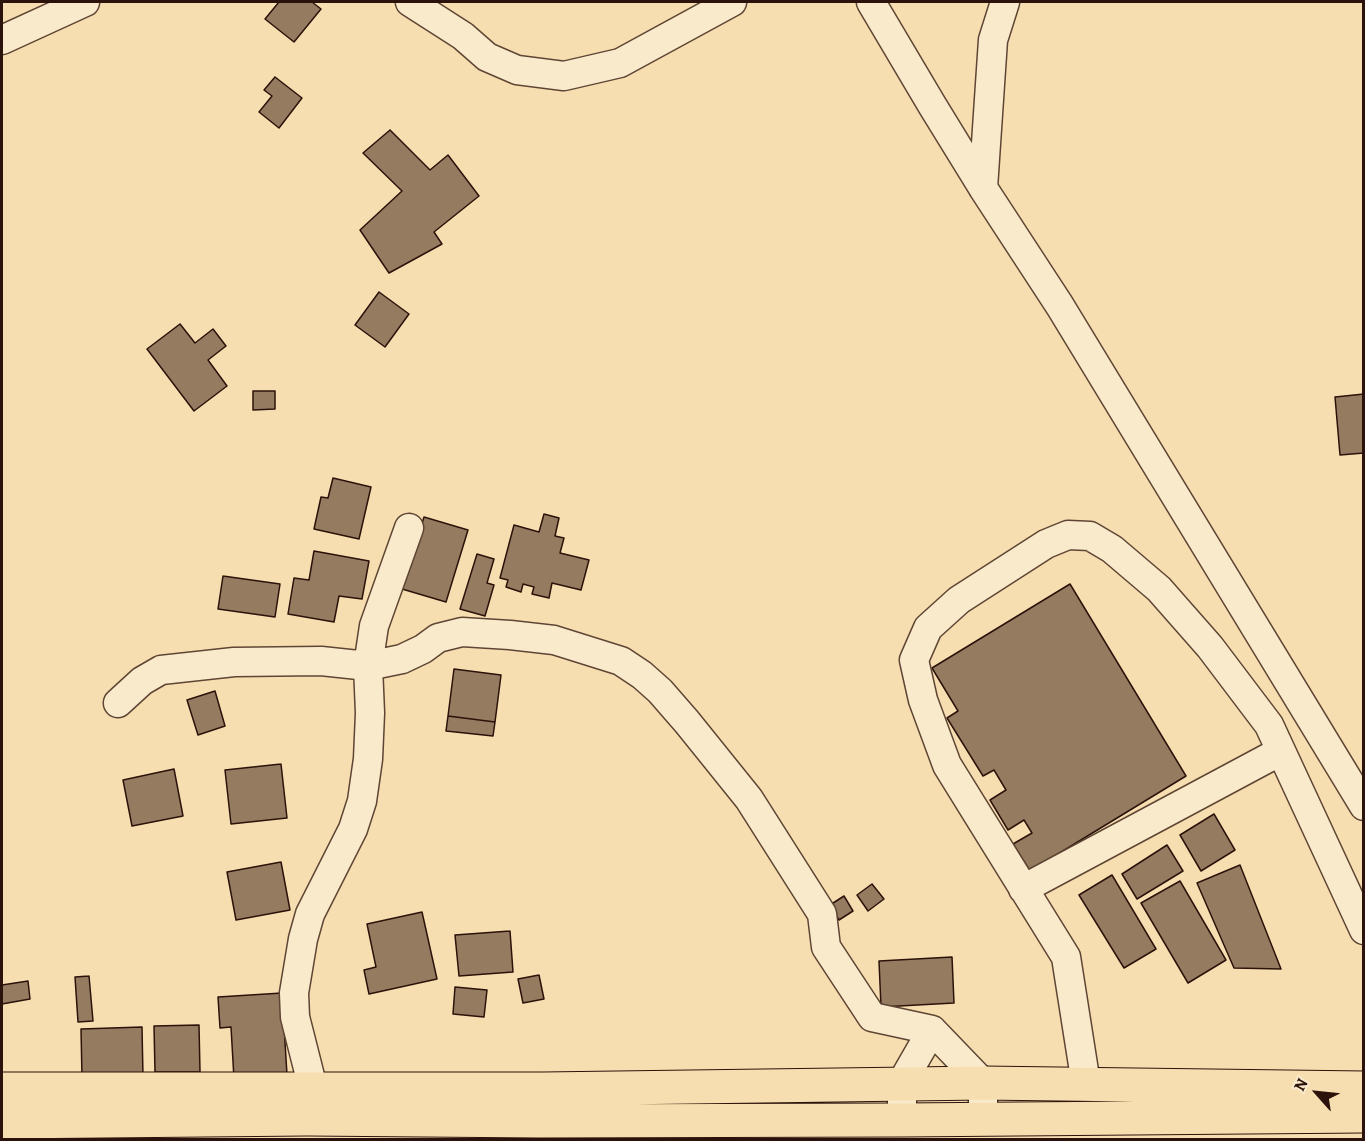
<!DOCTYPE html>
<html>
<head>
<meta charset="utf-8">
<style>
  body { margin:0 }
  #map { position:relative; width:1365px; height:1141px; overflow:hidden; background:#f7deb0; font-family:Alegreya,serif }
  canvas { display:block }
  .frame { position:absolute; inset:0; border:3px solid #2b120a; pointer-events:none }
  .north { position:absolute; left:1287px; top:1063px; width:60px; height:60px; -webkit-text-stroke:4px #faeacc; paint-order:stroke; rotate:297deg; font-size:16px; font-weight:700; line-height:24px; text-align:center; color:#2b120a }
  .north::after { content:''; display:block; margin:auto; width:21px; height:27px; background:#2b120a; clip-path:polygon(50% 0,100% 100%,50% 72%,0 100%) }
</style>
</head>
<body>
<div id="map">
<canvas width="1365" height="1141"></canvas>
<div class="frame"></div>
<div class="north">N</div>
</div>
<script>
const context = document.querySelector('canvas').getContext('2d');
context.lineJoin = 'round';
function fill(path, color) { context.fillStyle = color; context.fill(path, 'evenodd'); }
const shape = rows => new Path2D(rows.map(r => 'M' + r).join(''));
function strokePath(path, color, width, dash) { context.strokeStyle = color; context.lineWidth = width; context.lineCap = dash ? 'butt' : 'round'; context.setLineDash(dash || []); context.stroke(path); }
const building = shape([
  [279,2,312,2,321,9,294,42,265,19,279,2],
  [275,77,302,98,279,128,259,112,272,96,264,90,275,77],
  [390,130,430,170,448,155,479,196,434,232,442,244,389,273,360,230,402,191,363,153,390,130],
  [379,292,409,314,385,347,355,325,379,292],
  [180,324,195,343,213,329,226,346,208,360,227,386,194,411,147,349,180,324],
  [253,391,275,391,275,409,253,410,253,391],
  [1364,394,1364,453,1340,455,1335,397,1364,394],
  [333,478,371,487,359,539,314,529,321,497,328,498,333,478],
  [544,514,559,518,555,536,564,538,560,553,589,560,581,590,552,583,549,598,532,594,534,587,523,584,521,592,506,587,508,580,500,578,514,525,539,532,544,514],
  [424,517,468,530,446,602,402,589,424,517],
  [314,551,369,561,362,599,339,596,334,622,288,614,294,578,309,580,314,551],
  [477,554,494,559,487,583,494,585,485,616,460,609,477,554],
  [223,576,280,584,275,617,218,609,223,576],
  [1070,584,1186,776,1030,871,1013,844,1032,833,1024,820,1008,830,990,800,1006,790,994,770,983,776,947,718,958,711,932,668,1070,584],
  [454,669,501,675,495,722,448,716,454,669],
  [215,691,225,726,198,735,187,700,215,691],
  [448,716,495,722,493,736,446,731,448,716],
  [281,764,287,818,231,824,225,770,281,764],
  [174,769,183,816,132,826,123,780,174,769],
  [1214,814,1235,850,1201,871,1180,835,1214,814],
  [1167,845,1183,871,1137,899,1122,874,1167,845],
  [281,862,290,910,236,920,227,872,281,862],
  [1240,865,1281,969,1234,968,1197,883,1240,865],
  [1112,875,1156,949,1124,968,1079,895,1112,875],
  [1180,881,1226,960,1188,983,1141,903,1180,881],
  [872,884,884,899,868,911,857,895,872,884],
  [844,896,853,911,839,920,830,905,844,896],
  [422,912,437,979,369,994,364,970,376,967,367,924,422,912],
  [510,931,513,972,459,976,455,935,510,931],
  [952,957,954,1003,881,1007,879,961,952,957],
  [539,975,544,999,523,1003,518,979,539,975],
  [89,976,93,1021,78,1022,75,977,89,976],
  [28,981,30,999,2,1004,2,985,28,981],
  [455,987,487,990,484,1017,453,1014,455,987],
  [282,993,287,1075,234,1079,231,1027,220,1028,218,997,282,993],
  [199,1025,200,1072,155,1072,154,1026,199,1025],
  [142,1027,143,1077,82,1078,81,1029,142,1027]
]);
fill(building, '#957c60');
strokePath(building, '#2b120a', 1.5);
const minor = shape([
  [410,2,463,36,487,57,517,70,564,76,620,63,732,2],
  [871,2,932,105,983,188,1060,306,1364,806],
  [2,40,85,2],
  [983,188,993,40,1005,2],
  [118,703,142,681,161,670,234,662,321,661,368,666,402,659,423,649,438,638,462,632,510,635,554,640,621,661,642,675,660,691,687,722,749,799,822,914,826,947,872,1017,932,1030,983,1083,983,1119],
  [1023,889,1281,751],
  [1086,1084,1066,957,947,765,923,700,914,660,928,628,959,600,1046,544,1068,535,1090,536,1112,549,1159,589,1210,647,1269,725,1364,930],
  [309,1111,313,1088,295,1017,294,993,303,939,310,914,353,829,362,801,368,759,370,713,368,666,374,626,409,528],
  [903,1120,901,1084,932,1030]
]);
const major = shape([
  [2,1089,543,1089,983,1083,1364,1088],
  [2,1122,307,1119,540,1121,903,1120,1364,1116]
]);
strokePath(minor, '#5e4534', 31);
strokePath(major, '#2b120a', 35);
strokePath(minor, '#faeacc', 28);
strokePath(major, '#f7deb0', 33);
</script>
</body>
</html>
